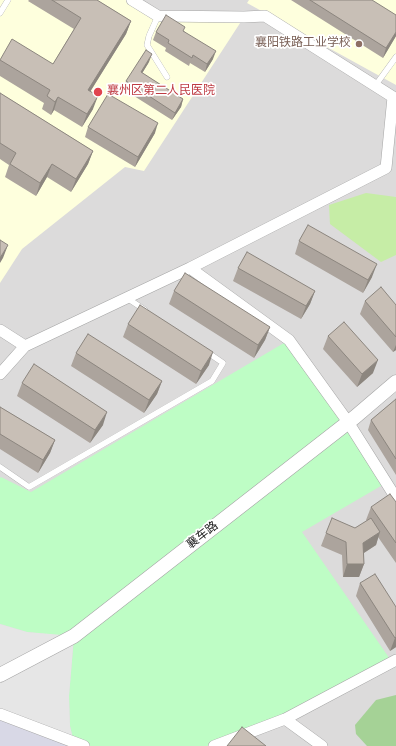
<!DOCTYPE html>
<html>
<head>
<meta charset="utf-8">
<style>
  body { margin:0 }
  canvas { display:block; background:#f0ece3 }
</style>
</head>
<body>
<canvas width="396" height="746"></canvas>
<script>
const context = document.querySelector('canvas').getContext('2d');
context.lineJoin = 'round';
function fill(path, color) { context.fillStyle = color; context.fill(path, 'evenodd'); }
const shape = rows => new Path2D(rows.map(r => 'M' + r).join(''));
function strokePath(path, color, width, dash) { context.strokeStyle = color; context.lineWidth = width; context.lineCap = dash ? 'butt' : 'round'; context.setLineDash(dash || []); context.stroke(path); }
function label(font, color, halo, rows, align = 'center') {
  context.font = font + ' Overpass,"Noto Sans SC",sans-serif'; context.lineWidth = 3.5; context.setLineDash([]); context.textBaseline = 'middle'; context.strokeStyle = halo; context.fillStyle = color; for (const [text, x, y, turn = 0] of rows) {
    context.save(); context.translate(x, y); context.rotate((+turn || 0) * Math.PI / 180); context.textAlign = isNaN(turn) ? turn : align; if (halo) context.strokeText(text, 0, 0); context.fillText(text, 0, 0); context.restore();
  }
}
fill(shape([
  [0,0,396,0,396,746,0,746]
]), '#dcdbdb');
fill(shape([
  [0,0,132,0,158,16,244,17,144,171,125,167,22,249,0,283],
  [249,0,396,0,396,85,247,3]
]), '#feffdd');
fill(shape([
  [366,193,396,197,396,255,381,262,330,224,329,205]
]), '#c6eda6');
fill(shape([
  [396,695,396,746,367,746,356,734,355,725,376,700]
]), '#a5d296');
fill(shape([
  [289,340,386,483,302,532,392,662,285,719,214,746,84,746,74,743,70,726,69,696,74,637,27,632,0,624,0,478,1,477,31,492]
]), '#befdc5');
fill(shape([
  [0,624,27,632,74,636,69,696,70,726,74,743,0,714]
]), '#e6e6e6');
fill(shape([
  [0,714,84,746,0,746]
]), '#d8d8e6');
const service = shape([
  [0,13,8,0],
  [158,16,149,36,147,45,167,77],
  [375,86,396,57],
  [127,298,145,310],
  [0,467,29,487,212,381,223,363,207,352]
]);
const minor = shape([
  [132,0,158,16,244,17,265,16,393,97,386,168,190,268],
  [0,330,25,346],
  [0,374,25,346,190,268,289,340,348,422,396,498],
  [0,714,84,746],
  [285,719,322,746],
  [214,746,285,719,396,660]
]);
const tertiary = shape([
  [0,675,74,636,355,417,396,382]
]);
strokePath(service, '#a5a5a5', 6);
strokePath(minor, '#a5a5a5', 12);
strokePath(tertiary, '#a5a5a5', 15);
strokePath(service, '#fff', 5.5);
strokePath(minor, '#fff', 11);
strokePath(tertiary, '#fff', 14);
fill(shape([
  [29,0,97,0,131,21,126,34,90,92,93,109,82,127,54,110,51,115,42,109,44,103,0,76,0,60,53,64,74,29,28,1],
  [291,0,372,0,396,36,383,58],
  [184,31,213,59,205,72,190,63,189,66,165,51,166,48,153,40,156,32],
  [149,62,142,73,183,99,181,107,172,120,123,89,126,81],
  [0,93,93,151,88,164,71,192,47,177,36,196,5,177,9,165,0,159],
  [88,127,155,133,135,167,85,137],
  [299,241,372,277,363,293,295,254],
  [238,268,315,291,310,304,301,319,233,281],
  [174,291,270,327,265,340,254,358,169,304],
  [365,301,396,305,396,350,393,352,360,314],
  [128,324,209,365,196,384,123,337],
  [328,336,373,373,357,387,323,349],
  [76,353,162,381,157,394,144,413,71,366],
  [22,383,103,425,90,443,17,396],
  [396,399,396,475,368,430,371,420],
  [0,407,55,440,50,453,38,473,0,449],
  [396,502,396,563,378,537,376,545,364,553,364,564,359,577,343,577,342,555,321,546,326,533,355,528,367,521,366,520,371,507],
  [360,583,396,607,396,647,390,651,356,596]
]), '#aca49d');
fill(shape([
  [131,21,126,34,83,103,88,90],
  [396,32,396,36,383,58,386,48],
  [216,51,213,59,205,72,207,64],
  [152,54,149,62,138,80,141,72],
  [98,96,93,109,82,127,87,114],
  [58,97,54,110,51,115,55,102],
  [183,99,181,107,172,120,175,113],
  [158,123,155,133,135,167,138,157],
  [93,151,88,164,71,192,76,179],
  [52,164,47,177,36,196,40,183],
  [8,245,3,258,0,263,0,258],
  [377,264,372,277,363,293,368,280],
  [315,291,310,304,301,319,306,306],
  [270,327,265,340,254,358,258,345],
  [396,345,396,350,393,352],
  [213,352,209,365,196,384,201,371],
  [378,360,373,373,357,387,362,374],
  [162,381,157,394,144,413,149,400],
  [107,412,103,425,90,443,95,430],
  [55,440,50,453,38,473,43,460],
  [380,532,376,545,359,556,363,543],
  [347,564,364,564,359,577,343,577],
  [396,637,396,647,390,651,395,638]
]), '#8c867f');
const building = shape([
  [52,0,97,0,131,21,88,90,98,96,87,114,58,97,55,102,47,96,50,90,0,60,12,39,53,64,81,18,52,0],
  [310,0,372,0,396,15,396,32,386,48,310,0],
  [166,15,185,27,183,31,216,51,207,64,193,55,192,58,168,43,169,40,156,32,166,15],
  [146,50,152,54,141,72,183,99,175,113,126,81,146,50],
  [0,93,93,151,76,179,52,164,40,183,10,164,16,153,0,143,0,93],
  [108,94,158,123,138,157,88,127,108,94],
  [308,225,377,264,368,280,299,241,308,225],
  [0,240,8,245,0,258,0,240],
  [247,252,315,291,306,306,238,268,247,252],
  [185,273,270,327,258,345,174,291,185,273],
  [381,287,396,305,396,337,365,301,381,287],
  [140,305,213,352,201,371,128,324,140,305],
  [344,322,378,360,362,374,328,336,344,322],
  [88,334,162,381,149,400,76,353,88,334],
  [34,364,107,412,95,430,22,383,34,364],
  [396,399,396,459,371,420,396,399],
  [0,407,55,440,43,460,0,434,0,407],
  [390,494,396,502,396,543,371,507,390,494],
  [332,518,355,528,371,518,380,532,363,543,364,564,347,564,346,542,326,533,332,518],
  [375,574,396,607,396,637,395,638,360,583,375,574],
  [242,727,266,746,227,746,242,727]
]);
fill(building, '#c8bfb6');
strokePath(building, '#8c867f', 1);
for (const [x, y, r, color] of [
  [359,44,4,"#8d6e63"],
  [98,92,5,"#e0444e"]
]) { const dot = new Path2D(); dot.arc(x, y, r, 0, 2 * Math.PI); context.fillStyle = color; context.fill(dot); strokePath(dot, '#fff', 1.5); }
label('12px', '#785e54', '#fff', [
  ["襄阳铁路工业学校",351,44]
], 'right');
label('12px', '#be3a42', '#fff', [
  ["襄州区第二人民医院",107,92]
], 'left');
label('12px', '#1e1e1e', '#fff', [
  ["襄车路",203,536,-38]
]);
</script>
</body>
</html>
